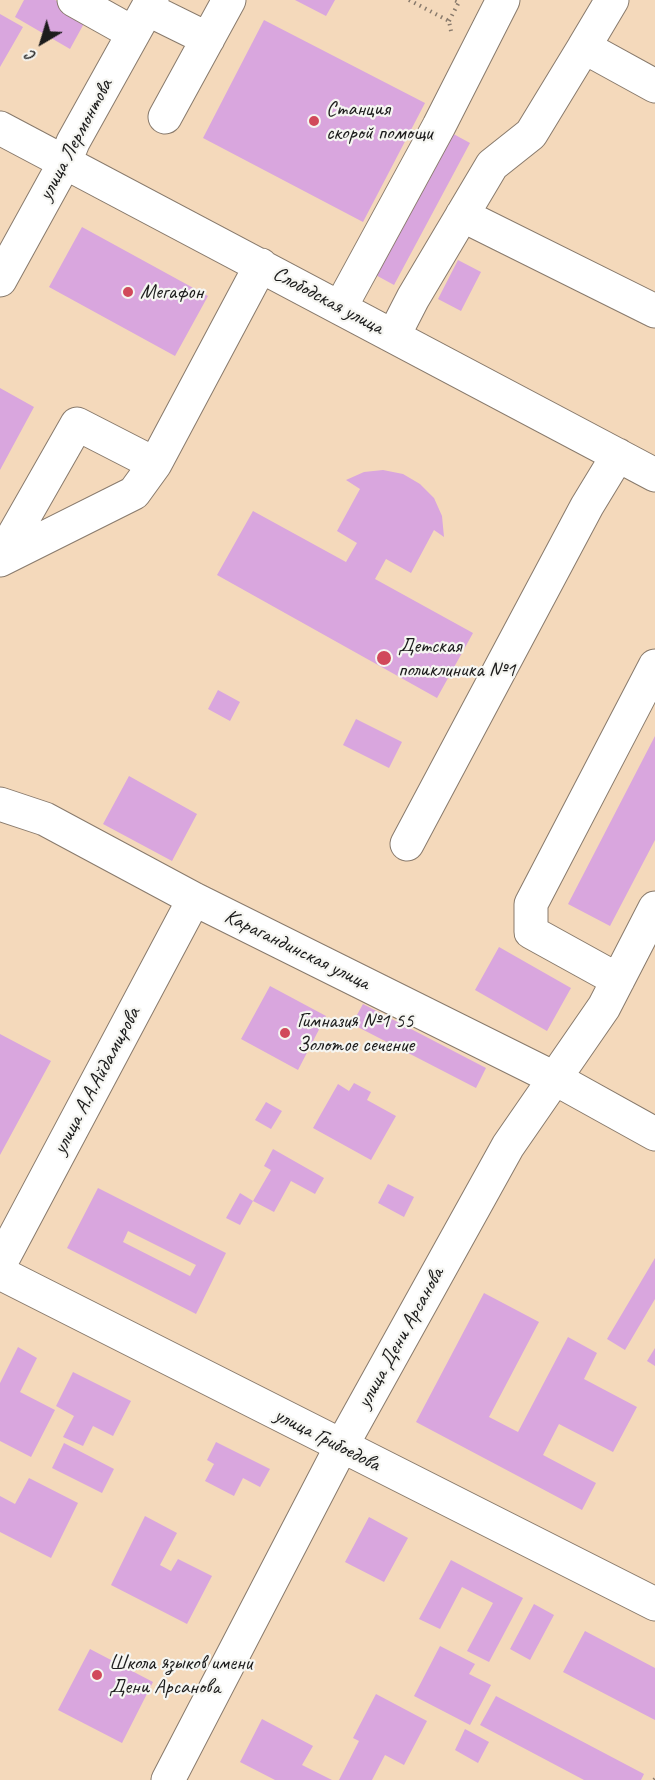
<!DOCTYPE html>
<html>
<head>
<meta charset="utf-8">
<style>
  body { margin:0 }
  #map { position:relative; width:655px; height:1780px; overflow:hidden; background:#f4d9bb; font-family:Caveat,sans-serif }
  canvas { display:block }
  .north { position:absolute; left:12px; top:12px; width:60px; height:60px; -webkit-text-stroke:4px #f6f6f2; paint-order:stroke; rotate:218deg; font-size:16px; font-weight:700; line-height:24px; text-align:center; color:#1c1c1c }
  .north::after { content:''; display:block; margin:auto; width:21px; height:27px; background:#1c1c1c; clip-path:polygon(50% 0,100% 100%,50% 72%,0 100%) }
</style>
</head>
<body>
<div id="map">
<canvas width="655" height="1780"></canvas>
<div class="north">С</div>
</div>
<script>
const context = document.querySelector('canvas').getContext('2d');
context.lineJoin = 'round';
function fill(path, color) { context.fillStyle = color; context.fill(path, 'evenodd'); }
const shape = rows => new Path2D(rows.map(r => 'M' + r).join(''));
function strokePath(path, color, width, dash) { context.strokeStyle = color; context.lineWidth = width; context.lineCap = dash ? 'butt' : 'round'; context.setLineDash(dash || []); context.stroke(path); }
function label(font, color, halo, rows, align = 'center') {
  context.font = font + ' Caveat,sans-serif'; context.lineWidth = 4.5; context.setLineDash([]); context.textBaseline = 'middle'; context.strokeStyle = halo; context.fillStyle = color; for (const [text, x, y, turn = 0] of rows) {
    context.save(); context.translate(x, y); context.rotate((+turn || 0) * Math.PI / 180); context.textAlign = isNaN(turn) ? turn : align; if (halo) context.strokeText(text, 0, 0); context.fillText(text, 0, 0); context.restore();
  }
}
fill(shape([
  [24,0,55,0,87,18,70,49,15,17],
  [295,0,335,0,326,16],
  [0,14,23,27,0,67],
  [264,20,425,103,363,222,203,138],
  [448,131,470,143,394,285,372,273],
  [82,227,208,296,175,356,49,287],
  [458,260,481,272,461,311,438,299],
  [0,388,34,407,0,470],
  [383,470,403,474,420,484,434,498,442,516,444,537,434,530,411,573,386,559,375,579,473,633,437,698,217,575,253,511,346,562,357,543,337,531,360,489,346,480,364,472],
  [218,690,240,702,230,721,208,709],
  [356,719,402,742,389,768,343,745],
  [655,736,655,840,610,926,568,904],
  [129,776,197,814,172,861,103,824],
  [499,947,571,988,547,1031,475,990],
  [270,986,326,1016,298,1070,241,1039],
  [363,1004,486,1068,476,1088,352,1024],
  [0,1034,51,1061,0,1155],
  [354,1083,371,1092,367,1100,396,1116,371,1160,313,1128,338,1084,349,1091],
  [266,1102,282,1111,271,1129,255,1120],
  [273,1149,324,1178,315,1194,291,1181,274,1212,253,1201,271,1170,264,1166],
  [388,1184,414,1197,404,1217,378,1203],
  [98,1188,226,1253,196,1314,67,1248],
  [128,1231,196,1265,190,1276,123,1242],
  [240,1193,253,1201,240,1225,226,1218],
  [655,1258,655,1299,625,1350,607,1339],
  [484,1293,539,1322,489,1417,518,1432,568,1337,597,1353,584,1379,637,1407,613,1452,559,1424,543,1455,596,1483,582,1510,416,1422],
  [18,1347,37,1358,20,1392,55,1410,31,1457,0,1441,0,1383],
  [655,1348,655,1366,647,1361],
  [73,1372,131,1401,113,1436,93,1426,83,1446,63,1437,74,1416,56,1406],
  [216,1442,270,1469,260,1487,243,1478,234,1496,205,1481,214,1464,207,1460],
  [64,1443,114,1469,102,1493,52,1468],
  [29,1478,78,1503,51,1558,0,1532,0,1496,15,1504],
  [145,1516,177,1533,160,1565,171,1571,178,1559,212,1576,187,1624,111,1585],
  [369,1517,408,1538,384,1582,345,1562],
  [451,1560,523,1598,489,1662,467,1651,493,1603,462,1587,440,1629,419,1619],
  [534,1604,554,1615,530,1660,510,1649],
  [585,1631,655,1668,655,1720,563,1672],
  [440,1646,475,1664,469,1674,491,1685,470,1725,414,1696],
  [90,1649,153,1682,122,1743,58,1710],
  [376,1694,427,1721,404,1765,385,1755,372,1780,339,1780,359,1741,353,1738],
  [496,1696,644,1774,641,1780,584,1780,480,1725],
  [262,1719,313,1746,302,1765,332,1780,275,1780,240,1762],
  [465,1729,489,1742,478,1763,455,1750]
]), '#d9a6de');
const minor = shape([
  [74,0,133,33],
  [147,9,208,39],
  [584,47,612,0],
  [165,117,229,0],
  [0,128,655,475],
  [462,215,655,311],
  [0,280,65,162,73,142,152,0],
  [340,308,439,126,503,0],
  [394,335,413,298,492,165,531,134,584,47,655,86],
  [0,559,77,424,155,464,261,265],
  [0,560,134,493,155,464],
  [0,804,45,819,194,899,554,1078,655,1134],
  [407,844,587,506,618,455],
  [618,980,531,932,531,904,655,666],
  [0,1264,194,899],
  [0,1273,655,1604],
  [168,1780,341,1447,508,1146,604,1007,655,908]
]);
strokePath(minor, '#887a6c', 35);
strokePath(shape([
  [409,0,449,21,451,31],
  [449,21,459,2,454,0],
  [654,1780,655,1779]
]), '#887a6c', 4, [1.5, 4.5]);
strokePath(minor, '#fff', 33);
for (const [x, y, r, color] of [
  [314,121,6,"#d1495b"],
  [128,292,6,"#d1495b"],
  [384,658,8,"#d1495b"],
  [285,1033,6,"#d1495b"],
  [97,1675,6,"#d1495b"]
]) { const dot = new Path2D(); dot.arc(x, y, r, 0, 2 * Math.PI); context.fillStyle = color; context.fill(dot); strokePath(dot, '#f6f6f2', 2); }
label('21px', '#1c1c1c', '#f6f6f2', [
  ["Станция",326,109],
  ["скорой помощи",326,133],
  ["Мегафон",140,292],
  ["Детская",398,646],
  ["поликлиника №1",398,670],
  ["Гимназия №1 55",297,1021],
  ["Золотое сечение",297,1045],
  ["Школа языков имени",109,1663],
  ["Дени Арсанова",109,1687]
], 'left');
label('21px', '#1c1c1c', '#f6f6f2', [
  ["улица Лермонтова",76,140,-62],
  ["Слободская улица",328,301,28],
  ["Карагандинская улица",297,950,26],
  ["улица А.А.Айдамирова",97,1081,-62],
  ["улица Дени Арсанова",401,1338,-61],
  ["улица Грибоедова",327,1440,27]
]);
</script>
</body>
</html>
